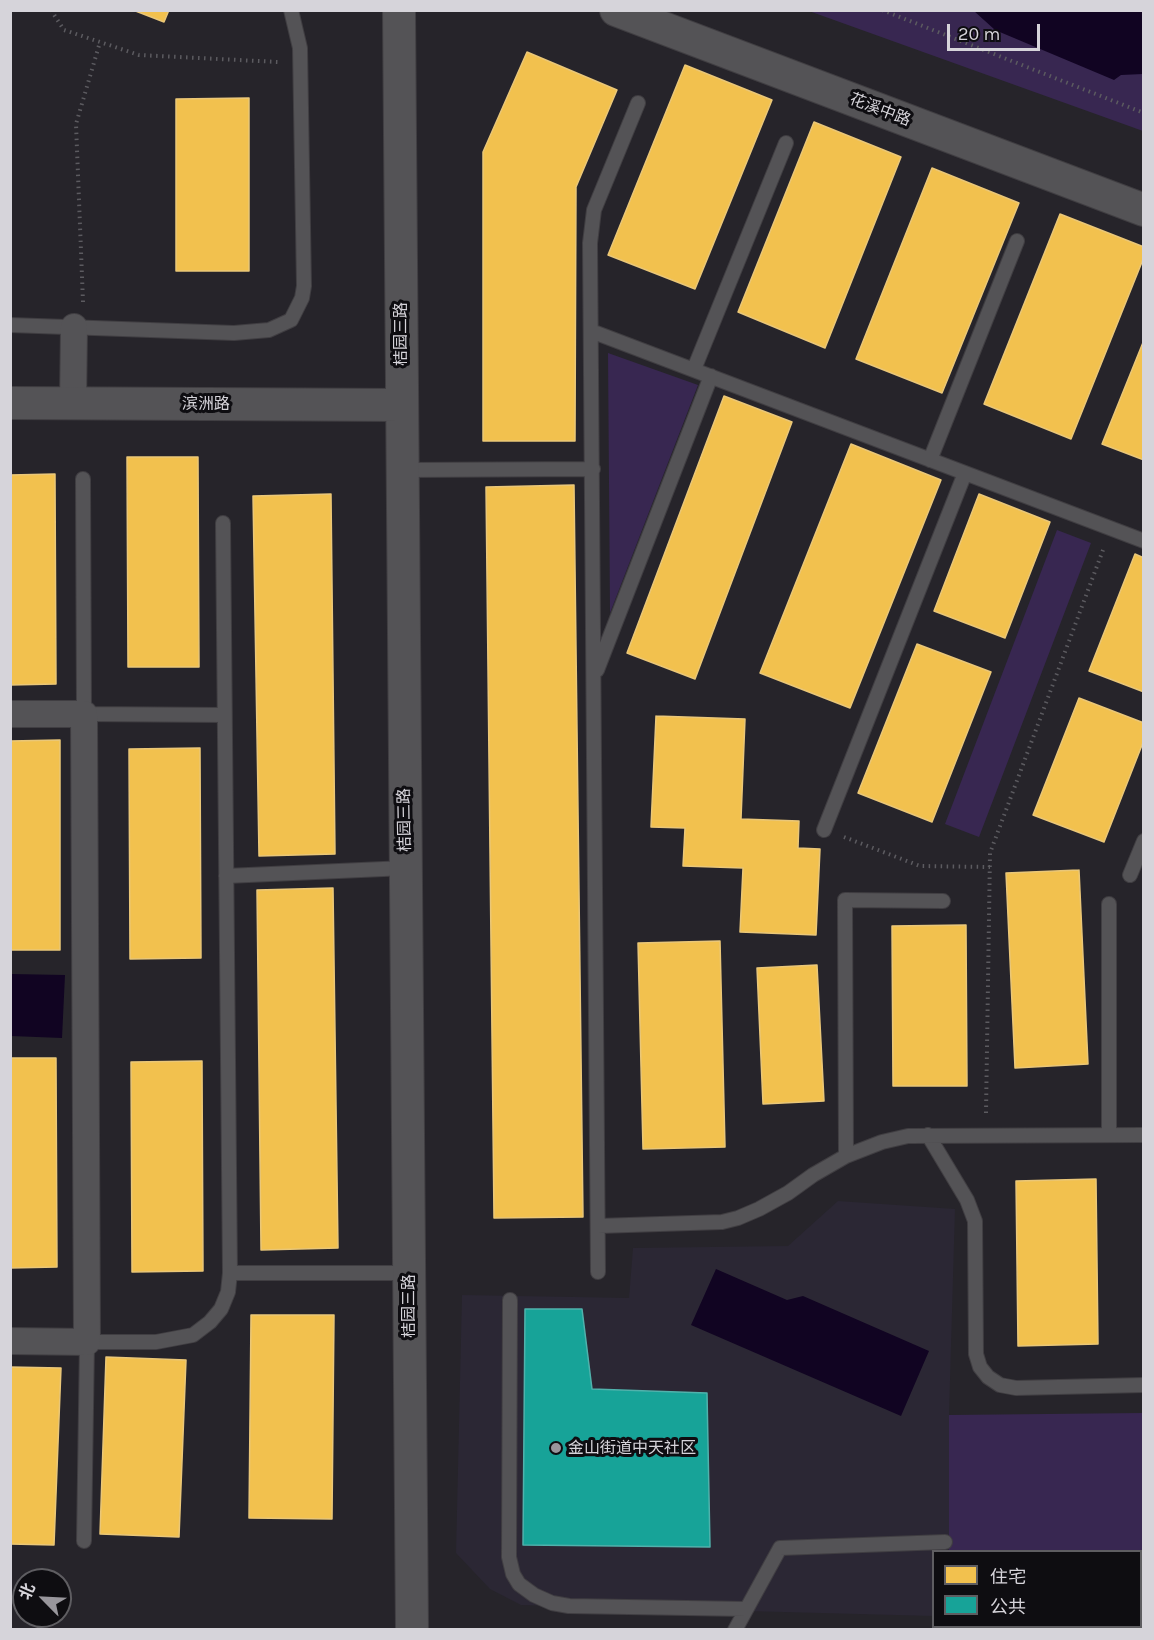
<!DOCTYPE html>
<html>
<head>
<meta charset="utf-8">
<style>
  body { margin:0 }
  #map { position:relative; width:1154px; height:1640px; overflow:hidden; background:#26242a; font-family:Karla,"Noto Sans SC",sans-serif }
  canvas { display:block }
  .frame { position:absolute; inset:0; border:12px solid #d6d4da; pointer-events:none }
  .legend { position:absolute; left:932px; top:1550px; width:210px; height:78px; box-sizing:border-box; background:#0e0d11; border:2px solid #5e5d61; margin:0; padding:8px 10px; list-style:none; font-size:18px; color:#d6d4da }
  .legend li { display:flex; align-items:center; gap:12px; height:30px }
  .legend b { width:30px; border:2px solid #5e5d61 }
  .north { position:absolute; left:12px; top:1568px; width:60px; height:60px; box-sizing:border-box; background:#0e0d11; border:2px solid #5e5d61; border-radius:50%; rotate:294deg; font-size:16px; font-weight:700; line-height:24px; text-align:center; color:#d6d4da }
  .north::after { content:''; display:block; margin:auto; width:21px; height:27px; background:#98969c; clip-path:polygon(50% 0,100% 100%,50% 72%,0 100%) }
  .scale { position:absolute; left:947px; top:24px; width:93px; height:27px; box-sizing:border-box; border:3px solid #d6d4da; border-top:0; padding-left:8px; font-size:18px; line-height:21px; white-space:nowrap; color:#d6d4da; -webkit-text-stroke:4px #0e0d11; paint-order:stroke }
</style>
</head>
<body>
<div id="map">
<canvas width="1154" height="1640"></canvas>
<div class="frame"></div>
<ul class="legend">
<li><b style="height:16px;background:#f2c14e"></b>住宅</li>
<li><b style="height:16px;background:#17a398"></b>公共</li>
</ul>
<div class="north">北</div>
<div class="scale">20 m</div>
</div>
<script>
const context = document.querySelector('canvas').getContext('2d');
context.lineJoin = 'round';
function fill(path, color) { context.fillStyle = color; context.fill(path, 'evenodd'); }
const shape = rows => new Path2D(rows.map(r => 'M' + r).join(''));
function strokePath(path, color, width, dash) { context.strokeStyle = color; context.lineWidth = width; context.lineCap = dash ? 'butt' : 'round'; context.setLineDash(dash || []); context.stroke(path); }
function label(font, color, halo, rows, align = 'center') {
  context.font = font + ' Karla,"Noto Sans SC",sans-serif'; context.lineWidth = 6; context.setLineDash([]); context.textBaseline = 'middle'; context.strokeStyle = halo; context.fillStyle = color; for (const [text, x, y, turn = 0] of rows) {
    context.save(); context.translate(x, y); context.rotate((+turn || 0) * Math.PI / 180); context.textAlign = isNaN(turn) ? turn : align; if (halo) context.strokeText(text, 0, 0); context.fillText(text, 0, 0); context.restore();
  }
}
fill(shape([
  [838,1201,955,1209,949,1415,949,1551,934,1552,933,1616,521,1605,490,1589,456,1553,462,1295,629,1298,633,1248,788,1246]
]), '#2b2734');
fill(shape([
  [809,11,1143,11,1143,131],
  [608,353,698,385,610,613],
  [1057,530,1091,543,979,837,945,824],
  [1143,1413,1143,1572,1141,1572,1140,1552,949,1551,949,1415]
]), '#382751');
fill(shape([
  [974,11,1143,11,1143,74,1121,75,1114,80,995,30],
  [11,974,65,975,62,1038,11,1036],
  [716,1269,787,1300,803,1296,929,1351,901,1416,691,1325]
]), '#110422');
const homes = shape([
  [133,10,169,10,164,22,133,10],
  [527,52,617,90,576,187,575,441,483,441,483,152,527,52],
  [685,65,772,100,695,289,608,255,685,65],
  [249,98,249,271,176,271,176,99,249,98],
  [814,122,901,157,825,348,738,312,814,122],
  [932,168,1019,203,942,393,856,359,932,168],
  [1060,214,1144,247,1144,257,1071,439,984,404,1060,214],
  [1144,340,1144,460,1102,444,1144,340],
  [724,396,792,422,695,679,627,653,724,396],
  [851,444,941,480,850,708,760,673,851,444],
  [127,457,198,457,199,667,128,667,127,457],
  [55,474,56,684,10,685,10,475,55,474],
  [574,485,583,1217,494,1218,486,487,574,485],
  [331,494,335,854,259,856,253,496,331,494],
  [979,494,1050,522,1005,638,934,611,979,494],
  [1135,554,1144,558,1144,692,1089,671,1135,554],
  [917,644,991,672,932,822,858,793,917,644],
  [1079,698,1144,723,1144,740,1104,842,1033,815,1079,698],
  [656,716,745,719,741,819,799,821,798,848,820,849,816,935,740,932,743,868,683,866,685,828,651,827,656,716],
  [60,740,60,950,10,950,10,741,60,740],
  [200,748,201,958,130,959,129,749,200,748],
  [1079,870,1088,1064,1015,1068,1006,873,1079,870],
  [333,888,338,1248,261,1250,257,890,333,888],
  [966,925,967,1086,893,1086,892,926,966,925],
  [720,941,725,1147,643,1149,638,943,720,941],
  [817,965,824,1101,763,1104,757,968,817,965],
  [10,1058,56,1058,57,1267,10,1268,10,1058],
  [202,1061,203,1271,132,1272,131,1062,202,1061],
  [1096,1179,1098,1344,1018,1346,1016,1181,1096,1179],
  [251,1315,334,1315,332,1519,249,1518,251,1315],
  [106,1357,186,1360,179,1537,100,1534,106,1357],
  [10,1367,61,1368,54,1545,10,1544,10,1367]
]);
fill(homes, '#f2c14e');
strokePath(homes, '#eac778', 1.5);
const public = shape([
  [525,1309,582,1309,592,1389,707,1393,710,1547,523,1545,525,1309]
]);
fill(public, '#17a398');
strokePath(public, '#50b2ac', 1.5);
const service = shape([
  [10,325,234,333,269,330,291,320,302,298,304,286,300,48,291,10],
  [591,331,1144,541],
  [694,369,786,143],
  [930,460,1017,241],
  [402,470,593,469],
  [83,479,84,714,224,715],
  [597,670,711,376],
  [824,830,965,473],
  [1130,875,1144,841],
  [226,876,406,868],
  [928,1135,967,1200,975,1221,976,1354,980,1367,988,1377,1000,1385,1016,1388,1144,1385],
  [1109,1135,1109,904],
  [846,1156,845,900,943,901],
  [598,1226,722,1222,738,1218,759,1209,788,1193,813,1175,846,1156,882,1142,908,1136,1144,1135],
  [598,1272,590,243,594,210,638,103],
  [230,1273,409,1273],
  [510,1300,509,1557,513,1574,519,1584,534,1595,552,1603,569,1606,746,1609],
  [84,1541,87,1342,156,1342,193,1335,210,1322,221,1309,228,1292,230,1273,223,523],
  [735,1630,780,1548,945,1542]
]);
const minor = shape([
  [73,404,74,327],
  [10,714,84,714,87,1342,10,1341]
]);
const tertiary = shape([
  [399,10,412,1630],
  [616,10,1144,210],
  [10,403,402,405]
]);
strokePath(service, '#403e42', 16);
strokePath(minor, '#403e42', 28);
strokePath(tertiary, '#403e42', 34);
strokePath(shape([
  [51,10,64,30,139,55,278,62],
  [882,10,1144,113],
  [83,302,76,124,100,42],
  [844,837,920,866,990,867],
  [986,1113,990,853,1103,550]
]), '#5c5b60', 4, [1.5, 4.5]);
strokePath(service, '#545356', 14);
strokePath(minor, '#545356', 26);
strokePath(tertiary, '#545356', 32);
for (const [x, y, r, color] of [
  [556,1448,6,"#98969c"]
]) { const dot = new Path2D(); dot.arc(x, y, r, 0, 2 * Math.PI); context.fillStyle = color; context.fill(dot); strokePath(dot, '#0e0d11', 2); }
label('16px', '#d6d4da', '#0e0d11', [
  ["花溪中路",880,110,21],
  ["桔园三路",401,334,-90],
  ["滨洲路",206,404],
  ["桔园三路",405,820,-91],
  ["桔园三路",409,1306,-90]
]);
label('16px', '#d6d4da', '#0e0d11', [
  ["金山街道中天社区",568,1448]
], 'left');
</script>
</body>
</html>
